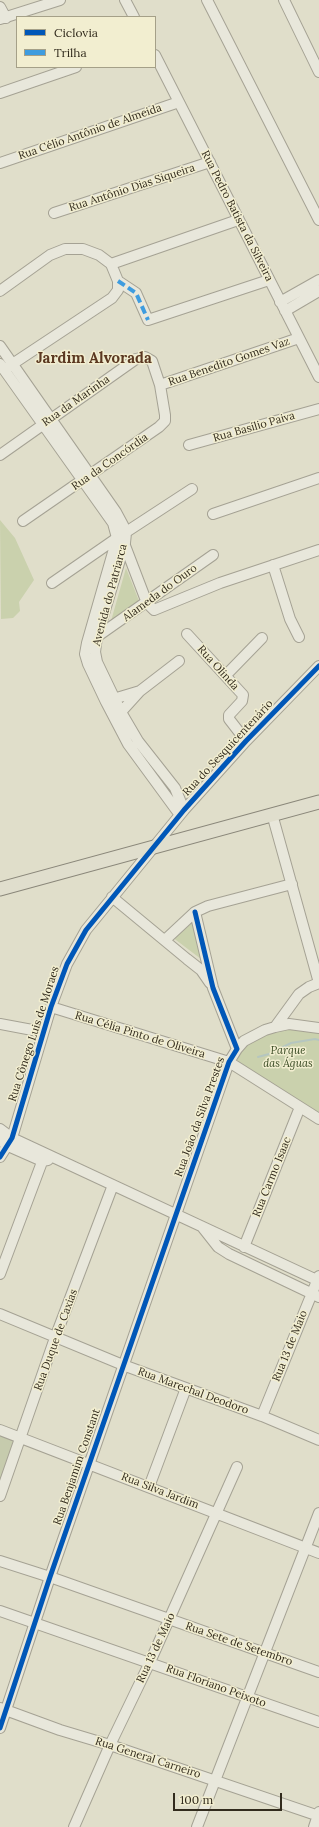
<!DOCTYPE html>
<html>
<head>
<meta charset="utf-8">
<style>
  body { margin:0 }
  #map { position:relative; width:319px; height:1827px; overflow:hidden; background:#e0deca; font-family:Lora,serif }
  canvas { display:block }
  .legend { position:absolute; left:16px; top:16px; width:140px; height:52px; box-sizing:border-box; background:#f2eed0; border:1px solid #a5a088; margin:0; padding:5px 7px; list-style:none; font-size:12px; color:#322b1d }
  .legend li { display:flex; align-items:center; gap:8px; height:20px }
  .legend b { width:20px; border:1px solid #a5a088 }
  .scale { position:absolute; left:173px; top:1793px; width:109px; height:18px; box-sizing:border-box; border:2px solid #322b1d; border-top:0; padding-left:5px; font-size:12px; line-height:14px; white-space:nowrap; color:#322b1d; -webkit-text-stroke:3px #f2eed0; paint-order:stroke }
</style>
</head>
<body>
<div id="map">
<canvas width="319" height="1827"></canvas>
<ul class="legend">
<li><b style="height:5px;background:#0057b8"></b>Ciclovia</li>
<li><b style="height:5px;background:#3e9cdf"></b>Trilha</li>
</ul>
<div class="scale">100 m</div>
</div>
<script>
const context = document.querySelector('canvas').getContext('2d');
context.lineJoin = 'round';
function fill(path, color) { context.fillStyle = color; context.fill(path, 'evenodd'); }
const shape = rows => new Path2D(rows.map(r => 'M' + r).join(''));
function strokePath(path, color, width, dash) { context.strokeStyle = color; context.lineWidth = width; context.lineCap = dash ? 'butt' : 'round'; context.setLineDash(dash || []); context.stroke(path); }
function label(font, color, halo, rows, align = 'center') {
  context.font = font + ' Lora,serif'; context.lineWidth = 3; context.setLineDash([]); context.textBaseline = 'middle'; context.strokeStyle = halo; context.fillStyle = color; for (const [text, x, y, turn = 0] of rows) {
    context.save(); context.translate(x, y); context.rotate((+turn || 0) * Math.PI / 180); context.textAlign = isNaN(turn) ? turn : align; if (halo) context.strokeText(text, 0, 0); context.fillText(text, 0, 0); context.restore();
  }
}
fill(shape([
  [0,520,15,538,34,580,19,602,20,611,13,618,1,619],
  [126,568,139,601,111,621],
  [192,916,201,959,172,937],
  [289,1024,319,1028,319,1115,238,1063,237,1055,250,1042]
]), '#cad1ad');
fill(shape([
  [0,1432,16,1437,0,1480]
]), '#c6cbad');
strokePath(shape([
  [258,1057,269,1054,291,1043,315,1039,319,1040]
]), '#b5c6bf', 2);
const minor = shape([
  [125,0,134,17],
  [207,0,319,220],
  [284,0,319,72],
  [0,7,6,18],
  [0,19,60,0],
  [155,55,319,377],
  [0,93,76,67],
  [0,163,179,102],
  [54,213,210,162],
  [111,264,238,220],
  [118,281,136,293,148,320,269,280],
  [0,291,50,255,65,249,83,249,99,255,111,264],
  [280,302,319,280],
  [285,311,319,291],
  [0,346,116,512,123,525,126,533,125,543,97,637,95,652,97,662,121,712,138,741,175,788,184,810],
  [0,364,113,523,117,538,116,542,87,643,85,654,88,664,106,702,128,744,180,815],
  [8,367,112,298,118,290,118,281,111,264],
  [160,385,299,338],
  [189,445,319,409],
  [0,455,136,359,145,357,152,361,160,385,165,415,165,421,159,427,23,521],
  [213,514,319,478],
  [124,543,147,603,154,610,220,583,319,550],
  [273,565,290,619,299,637],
  [52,583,117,538,192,489],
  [187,634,243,695,242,701,229,715,229,719,246,741],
  [95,638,213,555],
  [226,675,262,638],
  [110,700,140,691],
  [115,715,121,712,140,691,179,661],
  [272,814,319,983],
  [112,897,187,959,201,970,210,983],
  [165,940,195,912,208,906,292,884],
  [51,1007,229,1062,319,1119],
  [0,1024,43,1032],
  [275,1027,299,994,309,987,319,983],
  [237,1049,244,1041,265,1030,275,1027,289,1024,319,1028],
  [0,1129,12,1138,319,1281],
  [0,1140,8,1146,42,1161,48,1160],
  [0,1157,12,1138,51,1007,67,964,86,930,184,810,246,741,319,666],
  [203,1228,218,1247,229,1254,319,1297],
  [244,1247,300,1107],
  [0,1274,45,1154],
  [0,1314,123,1365,262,1416,319,1440],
  [262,1416,319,1276],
  [0,1430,319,1553],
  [149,1487,186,1388],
  [0,1496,55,1338,113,1185],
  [0,1561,50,1577,319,1672],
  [0,1611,319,1722],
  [0,1708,60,1730,110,1745,319,1816],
  [0,1728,50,1577,229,1062,237,1049,213,988,195,912],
  [74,1827,110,1745,150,1662,237,1467],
  [197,1827,319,1513],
  [314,1827,319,1812]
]);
const major = shape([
  [0,889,319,802]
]);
strokePath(minor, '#a5a294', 12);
strokePath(major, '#8a877a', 15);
strokePath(minor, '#e8e7db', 10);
strokePath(major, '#e0decd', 13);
strokePath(shape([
  [118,281,136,293,148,320]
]), '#3e9cdf', 4, [8, 4]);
strokePath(shape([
  [0,1157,12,1138,51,1007,67,964,86,930,184,810,246,741,319,666],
  [0,1728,50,1577,229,1062,237,1049,213,988,195,912]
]), '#0057b8', 5);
label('11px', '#322b1d', '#f2eed0', [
  ["Rua Célio Antônio de Almeida",90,132,-19],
  ["Rua Antônio Dias Siqueira",132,188,-18],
  ["Rua Pedro Batista da Silveira",237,216,63],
  ["Rua Benedito Gomes Vaz",229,362,-19],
  ["Rua da Marinha",76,401,-35],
  ["Rua Basílio Paiva",254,427,-16],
  ["Rua da Concórdia",110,462,-35],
  ["Alameda do Ouro",160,593,-36],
  ["Avenida do Patriarca",110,595,-75],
  ["Rua Olinda",218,668,48],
  ["Rua do Sesquicentenário",228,748,-47],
  ["Rua Cônego Luis de Moraes",34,1034,-72],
  ["Rua Célia Pinto de Oliveira",140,1035,17],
  ["Rua João da Silva Prestes",200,1117,-70],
  ["Rua Carmo Isaac",272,1177,-68],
  ["Rua Duque de Caxias",56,1340,-70],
  ["Rua 13 de Maio",290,1346,-68],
  ["Rua Marechal Deodoro",193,1391,20],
  ["Rua Benjamim Constant",77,1467,-71],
  ["Rua Silva Jardim",160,1491,21],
  ["Rua Sete de Setembro",239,1644,19],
  ["Rua 13 de Maio",156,1648,-65],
  ["Rua Floriano Peixoto",216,1686,20],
  ["Rua General Carneiro",148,1758,18]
]);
label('italic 11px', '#3c4d26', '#f2eed0', [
  ["Parque",288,1051],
  ["das Águas",288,1064]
]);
label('bold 15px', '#5b3821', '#f2eed0', [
  ["Jardim Alvorada",94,359]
]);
</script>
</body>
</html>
